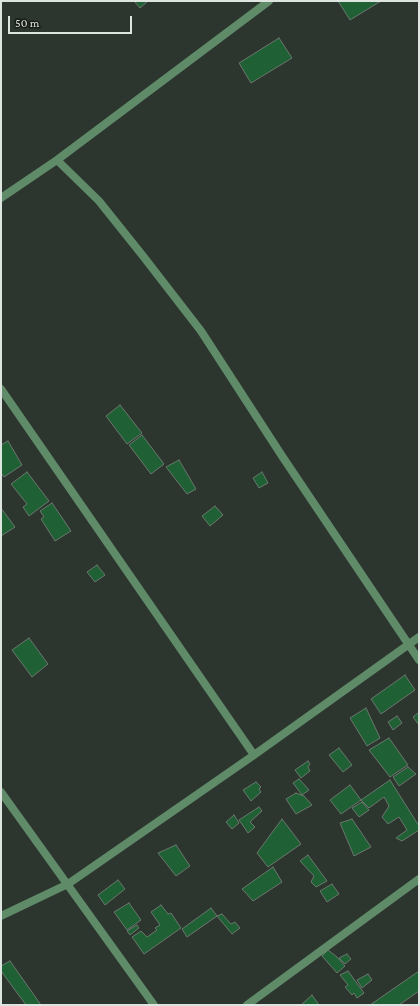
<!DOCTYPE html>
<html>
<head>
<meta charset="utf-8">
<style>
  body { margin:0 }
  #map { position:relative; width:420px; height:1006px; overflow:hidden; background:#2c352e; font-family:"Crimson Pro",serif }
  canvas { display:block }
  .frame { position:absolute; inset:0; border:2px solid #dee4df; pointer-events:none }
  .scale { position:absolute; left:8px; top:16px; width:124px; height:18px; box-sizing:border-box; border:2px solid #dee4df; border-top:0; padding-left:5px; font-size:12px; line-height:14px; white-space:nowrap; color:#dee4df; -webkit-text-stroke:3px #181c18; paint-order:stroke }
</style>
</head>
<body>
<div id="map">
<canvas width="420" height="1006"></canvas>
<div class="frame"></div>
<div class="scale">50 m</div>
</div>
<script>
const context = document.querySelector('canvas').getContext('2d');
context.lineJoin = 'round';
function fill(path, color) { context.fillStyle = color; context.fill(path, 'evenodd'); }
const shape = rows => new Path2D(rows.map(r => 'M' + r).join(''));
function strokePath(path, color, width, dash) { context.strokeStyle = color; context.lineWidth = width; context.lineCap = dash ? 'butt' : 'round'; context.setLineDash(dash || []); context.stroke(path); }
const building = shape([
  [137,1,148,1,140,8,135,2,137,1],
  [338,1,381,1,350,20,338,1],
  [279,38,292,58,251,83,239,63,279,38],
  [120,405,142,433,127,444,106,416,120,405],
  [142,435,164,464,151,474,129,445,142,435],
  [8,441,22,465,4,477,1,473,1,445,8,441],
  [179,460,196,489,187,494,166,467,179,460],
  [27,472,49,501,29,516,23,507,27,504,11,484,27,472],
  [262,472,268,483,259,488,253,478,262,472],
  [52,503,71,531,55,541,41,519,44,517,40,511,52,503],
  [215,506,223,515,210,526,202,516,215,506],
  [1,508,15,527,1,536,1,508],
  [97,565,105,575,95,582,87,572,97,565],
  [29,638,48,664,32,677,12,650,29,638],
  [405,675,415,690,381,714,371,699,405,675],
  [366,708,380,738,367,746,350,718,366,708],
  [419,712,419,725,413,717,419,712],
  [397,716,402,723,393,730,388,722,397,716],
  [389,738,408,765,390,777,369,750,389,738],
  [339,748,352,765,343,772,329,755,339,748],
  [308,761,310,764,308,767,310,771,301,778,295,770,308,761],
  [408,767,416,774,399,786,393,777,408,767],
  [299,779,309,790,302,795,293,783,299,779],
  [390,780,419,826,419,830,402,841,396,838,407,830,399,817,388,824,382,817,389,806,384,797,369,808,361,800,390,780],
  [256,782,261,787,259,789,261,792,251,801,243,790,256,782],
  [350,785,361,800,341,814,330,800,350,785],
  [296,793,304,796,312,805,296,814,286,799,296,793],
  [362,802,369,810,359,817,352,808,362,802],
  [259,807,262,811,250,822,255,827,248,833,239,820,259,807],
  [234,815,239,823,232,829,226,822,234,815],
  [282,819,301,844,268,867,257,853,282,819],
  [352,819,371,847,354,856,340,823,352,819],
  [176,845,190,866,176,876,158,853,176,845],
  [308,855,327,881,316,887,311,882,314,876,300,861,308,855],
  [273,867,282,882,253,901,242,889,273,867],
  [118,880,125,889,105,905,98,895,118,880],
  [332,884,339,894,327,902,320,891,332,884],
  [129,903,141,920,127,930,114,912,129,903],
  [161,905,168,914,171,913,181,928,144,954,132,937,141,931,147,937,157,930,155,928,160,925,151,912,161,905],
  [211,908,217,916,187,937,182,929,211,908],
  [222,914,231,924,235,922,240,928,232,934,217,916,222,914],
  [137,925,139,928,130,935,127,931,137,925],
  [328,950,337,957,345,966,337,973,322,956,328,950],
  [347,954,351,959,345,964,339,958,347,954],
  [10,961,41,1005,26,1005,1,971,1,966,10,961],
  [348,971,364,993,357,998,354,993,352,995,345,987,348,985,340,975,348,971],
  [419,971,419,991,399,1005,370,1005,419,971],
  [368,974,372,980,362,988,357,980,368,974],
  [312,995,319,1005,301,1005,312,995]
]);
fill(building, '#1f6135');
strokePath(building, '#6c776e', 1);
strokePath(shape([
  [57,160,99,201,143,256,201,331,282,456,419,660],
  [1,198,57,160,269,1],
  [1,389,254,755],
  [1,792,154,1005],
  [1,916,68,884,254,755,419,637],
  [247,1005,419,879]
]), '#5f8b69', 8);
</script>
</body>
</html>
